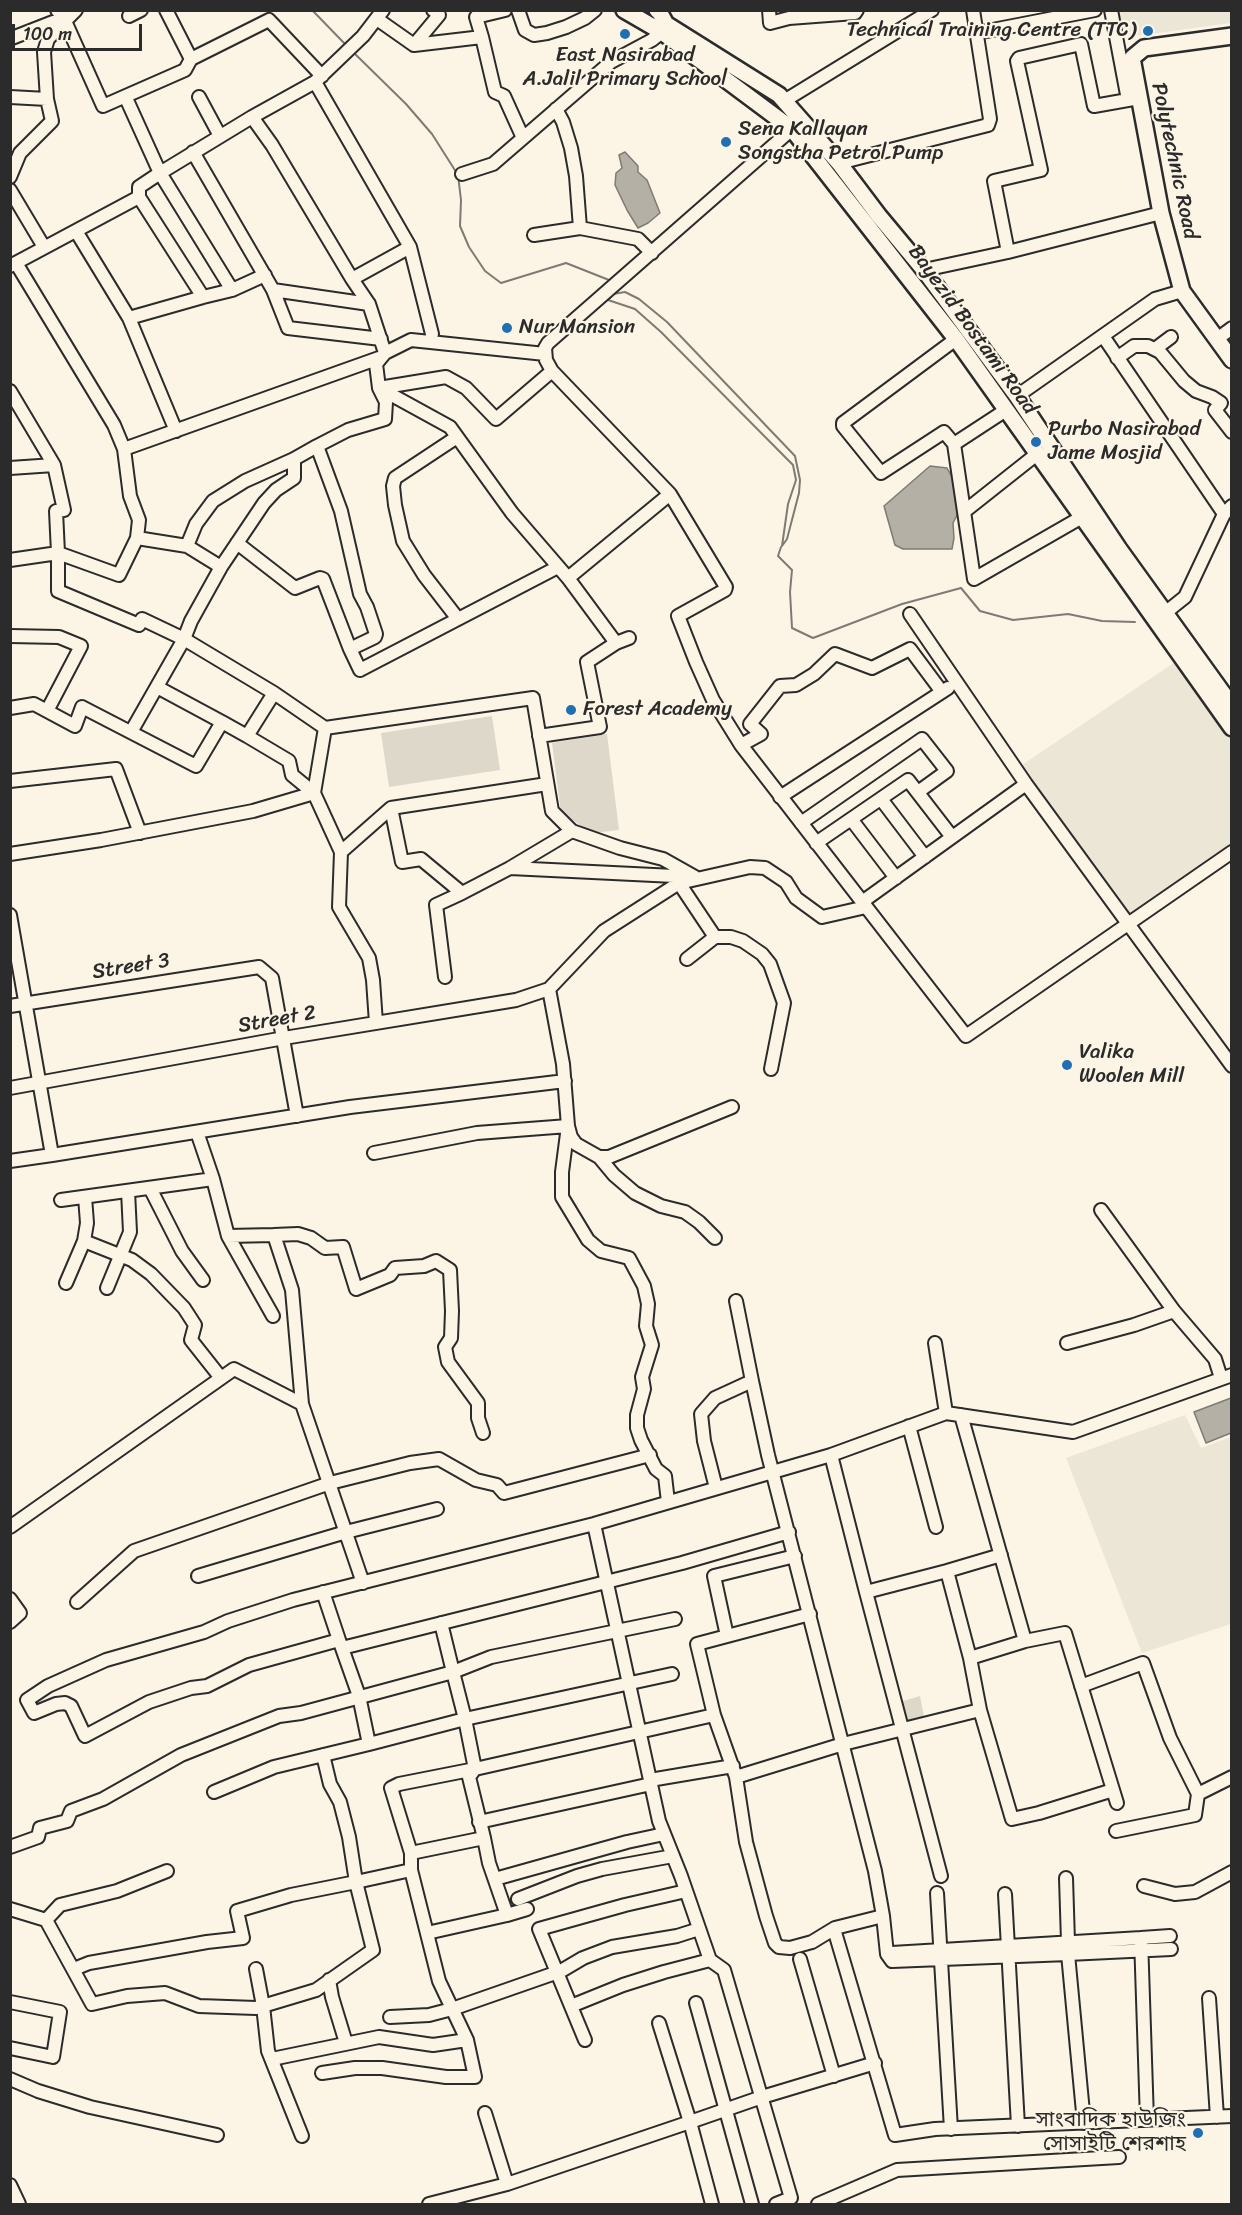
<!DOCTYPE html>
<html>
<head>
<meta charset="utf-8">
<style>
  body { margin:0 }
  #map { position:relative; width:1242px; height:2215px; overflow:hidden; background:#fcf5e5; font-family:Sriracha,sans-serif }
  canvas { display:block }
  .frame { position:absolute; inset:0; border:12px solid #2b2b2b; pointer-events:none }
  .scale { position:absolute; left:12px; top:24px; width:130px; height:27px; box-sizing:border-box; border:3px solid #2b2b2b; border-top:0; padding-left:8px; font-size:18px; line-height:21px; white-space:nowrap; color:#2b2b2b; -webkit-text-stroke:4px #fcf5e5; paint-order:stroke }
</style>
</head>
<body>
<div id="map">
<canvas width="1242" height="2215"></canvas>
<div class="frame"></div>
<div class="scale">100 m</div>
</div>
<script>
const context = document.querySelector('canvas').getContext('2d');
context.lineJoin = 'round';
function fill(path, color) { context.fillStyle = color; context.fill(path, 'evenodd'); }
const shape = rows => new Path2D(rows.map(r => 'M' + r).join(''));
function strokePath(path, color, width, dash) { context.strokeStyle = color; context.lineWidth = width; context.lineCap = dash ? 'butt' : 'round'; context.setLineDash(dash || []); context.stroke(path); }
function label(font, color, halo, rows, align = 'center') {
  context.font = font + ' Sriracha,"Noto Sans Bengali",sans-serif'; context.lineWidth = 4.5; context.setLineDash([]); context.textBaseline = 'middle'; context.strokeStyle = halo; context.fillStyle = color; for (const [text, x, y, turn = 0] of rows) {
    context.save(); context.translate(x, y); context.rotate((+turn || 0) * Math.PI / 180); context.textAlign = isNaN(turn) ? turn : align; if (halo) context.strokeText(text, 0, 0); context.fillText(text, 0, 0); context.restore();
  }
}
fill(shape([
  [1115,11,1231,11,1231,23,1121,38],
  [1181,658,1231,732,1231,849,1131,916,1019,767],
  [1185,1415,1201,1448,1231,1437,1231,1624,1142,1653,1066,1458]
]), '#ece6d7');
fill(shape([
  [492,716,500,770,389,787,381,733],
  [607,734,619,830,593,833,561,813,552,743],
  [920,1696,924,1717,905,1723,900,1702]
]), '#ded8ca');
const water = shape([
  [625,152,638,166,638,172,647,180,660,213,648,223,638,228,627,210,615,185,616,173,622,168,619,155,625,152],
  [930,466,947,468,960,491,962,506,953,523,954,538,952,549,903,549,895,545,884,506,930,466],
  [1231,1398,1231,1433,1206,1443,1194,1412,1231,1398]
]);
fill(water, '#b4b0a5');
strokePath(water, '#7d7b74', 1.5);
strokePath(shape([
  [312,10,346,45],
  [352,51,406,104,432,134,458,175,461,200,460,226,469,247,485,271,501,283,566,263,609,280],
  [625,292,639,299,667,322,795,456,800,480,799,493,787,539,782,546,788,504,796,480,793,465,661,332,635,309,608,300,613,294,625,292],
  [781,547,778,556,792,570,790,592,792,628,813,638,902,604,961,588,980,611,1013,620,1068,614,1102,621,1135,622]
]), '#7d7b74', 2);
const minor = shape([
  [57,10,65,21,103,106,185,70,191,59,269,20,322,76],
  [166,10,191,59],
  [518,10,525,30,534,35,547,33,566,27,585,18,595,10],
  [769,10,770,23,789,18,855,13,857,10],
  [1111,10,1128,100],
  [129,16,141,10],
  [377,19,414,45,482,37,476,17,505,10],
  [977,33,1095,10],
  [10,36,12,38,53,22,65,21,76,10],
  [482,37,495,92,504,96,523,138],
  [414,45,439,15,433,10],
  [315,82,410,247],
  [10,97,47,99],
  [199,97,220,136],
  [126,98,160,173,232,290,265,275],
  [784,101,932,10],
  [556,109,563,122,571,148,576,176,580,228,638,239,652,253],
  [252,117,272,145,352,279,410,247,432,334],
  [193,152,273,290,369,304,385,353],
  [839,163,988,125,990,119,973,10],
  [462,174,493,164,611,62,652,40,662,32],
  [10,177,20,153,52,121,47,99,44,52,48,39,65,21],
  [10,190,44,247],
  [76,231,129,318,176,431],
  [534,235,580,228],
  [1008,252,1161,213],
  [16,263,114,425,124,449,130,496,139,520,137,538,119,575,58,553,58,591,139,625,142,619,184,639,131,732],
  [10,266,139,197,139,187,160,173,252,117,315,82,363,36,383,10],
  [924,270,1008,252,994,181,1041,170,1017,61,1019,58,1081,44,1094,106,1139,98],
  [352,279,369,304],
  [273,290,288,328,381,339],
  [203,297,232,290],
  [129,318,203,297,139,197],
  [1103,336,1224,514],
  [956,339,843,423,843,426,881,473,944,432,954,444,1006,410],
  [1217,339,1232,328],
  [1155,349,1171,337],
  [545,354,411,340,385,353,376,364,379,388,386,402,385,419,348,430,317,446,341,511,360,594,367,607,376,634,375,637,350,649,360,670,558,567],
  [1117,358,1134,346,1148,346,1160,352,1184,381,1196,391,1212,397,1221,403,1215,410,1232,432],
  [379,388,450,427,512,513,568,578,670,494,552,371,546,360,545,348,548,343,792,129],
  [379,388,446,377,466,388,496,419,552,371],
  [10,391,54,465,64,510,56,511,58,553,10,560],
  [1017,396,1155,299,1182,291],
  [457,437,395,478,393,486,395,505,403,541,424,575,458,619],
  [954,444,974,579,1082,517],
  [317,446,294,459,294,478,276,490,264,503,221,567,191,621,184,639,274,693,325,728,533,698,552,811,572,831,620,848,663,859,695,877,510,868],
  [124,449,379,358],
  [10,468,54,465],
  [670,494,726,587,725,590,678,616,696,662,713,700,741,745,966,1036,1232,852],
  [965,511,1037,454],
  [137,538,187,546,196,524,213,501,245,481,294,459],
  [237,543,295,588,320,578,323,579,350,649],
  [187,546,221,567],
  [568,578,616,643,629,638],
  [1165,613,1185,597,1224,514,1232,506],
  [910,614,1026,784,1232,1066],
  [10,636,59,637,81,646,47,711,75,726,82,707,196,766,222,722,247,736],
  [157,687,222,722],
  [10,708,34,704,47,711],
  [325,728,314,793,341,852,339,907,369,958,373,980,376,1023],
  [539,736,600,727,587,662,616,643],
  [741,745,761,734,750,724,780,686,796,685,814,674,835,654,872,668,910,649,942,692],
  [10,781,116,769,140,833],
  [780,797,948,688],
  [881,799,925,857],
  [851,819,896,878],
  [801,823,922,739,947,771,918,792],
  [816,843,908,780,952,837],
  [341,852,391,808],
  [10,854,101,840,253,811,314,793,292,775,289,761,247,736,274,693],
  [679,883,715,937],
  [462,893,510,868,572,831],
  [862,902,1026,784],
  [10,915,52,1155,10,1161],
  [687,959,715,937,731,937,743,941,762,954,770,964,784,1003,771,1069],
  [445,977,436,905,462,893,421,859,402,862,391,808,547,784],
  [10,1006,259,967,272,978,297,1116],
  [10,1088,284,1038,516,1000,549,989],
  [732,1107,609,1157,599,1157,576,1144,571,1137,568,1126,563,1064,549,989,604,931,679,883,750,867,765,868,786,882,796,898,822,917,866,907],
  [197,1132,213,1179,228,1236,274,1235,292,1290,302,1404,363,1583],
  [374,1153,477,1133,568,1126,562,1172,562,1197,588,1240,601,1251,629,1258,644,1286,648,1304,646,1326,652,1345,642,1377,644,1389,637,1415,637,1428,641,1440,656,1469,665,1476,668,1502],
  [52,1155,350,1107,565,1081],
  [599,1157,614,1175,635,1193,661,1206,685,1212,699,1222,715,1238],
  [150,1188,182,1251,203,1280],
  [61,1200,213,1179],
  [1101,1210,1174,1311,1215,1359,1221,1378],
  [274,1235,298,1234,311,1238,325,1248,343,1247,356,1289,390,1275,395,1268,424,1266,436,1261,450,1270,452,1311,451,1338,445,1347,448,1362,478,1403,478,1418,483,1433],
  [228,1236,273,1316],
  [84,1241,87,1223,85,1197],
  [66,1283,84,1241,132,1260,151,1274,184,1308,195,1325,191,1340,221,1378],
  [107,1288,130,1232,128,1191],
  [935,1343,946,1413],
  [1067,1343,1134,1325,1174,1311],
  [752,1381,768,1455,875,1871,883,1916,887,1954,892,1961,1068,1954,1084,2123],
  [961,1415,1025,1641,1065,1633,1117,1803],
  [909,1426,936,1527],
  [831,1455,866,1592,947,1571],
  [716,1488,704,1441,701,1414,715,1398,752,1381,736,1301],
  [10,1527,234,1369,302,1404],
  [198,1576,346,1532,437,1509],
  [323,1592,339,1640],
  [866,1592,941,1876],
  [10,1599,20,1613,10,1622],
  [77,1602,134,1551,330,1483,410,1463,439,1459,476,1480,497,1485,504,1493,650,1455],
  [727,1636,714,1576,795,1556],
  [342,1648,339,1640,249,1665,207,1686,191,1688,149,1702,85,1736,71,1706,65,1703,56,1704,34,1713,27,1700,48,1686,106,1660,204,1632,228,1621,293,1600,594,1524,831,1455,946,1413,1073,1432,1232,1375],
  [970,1658,1025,1641],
  [1081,1686,1143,1663,1170,1738,1198,1794],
  [980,1710,1012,1819,1039,1813,1113,1790],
  [714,1715,736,1777,843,1744,980,1710,970,1658,947,1571,1001,1555],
  [369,1744,465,1719,672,1674],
  [736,1777,746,1842,766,1916,775,1943,779,1947,790,1948,812,1942,835,1928,883,1916],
  [650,1780,733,1766],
  [214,1792,274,1767,369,1744,359,1696,342,1648,682,1563,789,1532],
  [479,1822,651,1784],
  [1116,1831,1195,1815,1198,1794,1232,1777],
  [484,1838,489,1863,507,1915,527,1909],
  [10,1847,38,1837,40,1828,67,1821,71,1811,103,1799,181,1755,279,1716,301,1713,453,1672,441,1623],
  [411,1853,484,1838,469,1777,475,1769,465,1719,453,1672,491,1657,675,1619],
  [167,1871,117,1891,60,1905,46,1920,92,2004,127,1996,165,1993,199,2006,256,2008,316,1990,373,1950,356,1882,411,1870],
  [1066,1878,1068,1942],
  [495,1879,627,1842,664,1834],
  [1144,1886,1175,1894,1195,1892,1232,1872],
  [937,1893,951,2129],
  [1005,1894,1018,2126],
  [518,1899,577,1876,602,1869,673,1856],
  [10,1909,46,1920],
  [834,1929,895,2135,935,2129,1232,2116],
  [427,1933,507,1915],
  [1141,1938,1170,1936],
  [892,1953,1141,1938,1147,2120],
  [1068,1954,1171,1949],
  [800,1959,834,2076],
  [710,1960,724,1970,791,2198,776,2204],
  [74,1969,89,1963,207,1942,243,1938,237,1911,291,1895,356,1882,349,1837,340,1802,330,1784,323,1755],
  [256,1969,263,2006,268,2051,302,2136],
  [329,1980,332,1997,346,2043],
  [1209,1998,1217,2117],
  [10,2002,60,2012,53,2057,10,2048],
  [696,2003,752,2204],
  [571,2006,623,1985,664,1972,710,1960,681,1876,659,1821,594,1524],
  [390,2017,429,2015,452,2009,561,1971,583,1958,612,1947,677,1936,699,1929],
  [585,2040,539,1929,625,1905,686,1891],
  [272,2059,379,2037,433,2045,467,2040],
  [322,2073,355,2068,382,2068,446,2077,475,2077,467,2040,439,1981,411,1870,411,1853,391,1788,399,1784,475,1769,714,1715,697,1644,810,1614],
  [10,2079,38,2091,90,2107,217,2135],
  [485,2113,507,2184],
  [10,2185,19,2204],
  [429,2204,507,2184,690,2122,659,2023],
  [712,2204,690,2122,762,2097,875,2063],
  [818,2204,897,2170,1119,2157]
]);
const major = shape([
  [624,10,662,32,792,129,956,339,1232,728],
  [657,10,660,13,666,24,779,95,839,163,879,216,924,270,1017,396,1119,549,1232,706],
  [1232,36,1144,48,1132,58,1161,213,1182,291,1232,360]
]);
strokePath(minor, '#2b2b2b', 16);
strokePath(major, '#2b2b2b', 20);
strokePath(minor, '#fcf5e5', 12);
strokePath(major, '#fcf5e5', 15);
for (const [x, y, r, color] of [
  [1148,31,6,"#1f6fb2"],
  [625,34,6,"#1f6fb2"],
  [726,142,6,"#1f6fb2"],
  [507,328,6,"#1f6fb2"],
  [1036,442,6,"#1f6fb2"],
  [571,710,6,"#1f6fb2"],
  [1067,1065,6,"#1f6fb2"],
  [1198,2133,6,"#1f6fb2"]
]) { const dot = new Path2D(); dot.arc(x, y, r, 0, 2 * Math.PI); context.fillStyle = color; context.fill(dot); strokePath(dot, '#fcf5e5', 2); }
label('21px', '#2b2b2b', '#fcf5e5', [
  ["Technical Training Centre (TTC)",1136,31,"right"],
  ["East Nasirabad",625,56,"center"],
  ["A.Jalil Primary School",625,80,"center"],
  ["Sena Kallayan",738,130],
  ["Songstha Petrol Pump",738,154],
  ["Nur Mansion",519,328],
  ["Purbo Nasirabad",1048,430],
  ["Jame Mosjid",1048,454],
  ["Forest Academy",583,710],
  ["Valika",1079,1053],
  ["Woolen Mill",1079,1077],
  ["সাংবাদিক হাউজিং",1186,2121,"right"],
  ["সোসাইটি শেরশাহ",1186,2145,"right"]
], 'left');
label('21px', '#2b2b2b', '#fcf5e5', [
  ["Polytechnic Road",1174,161,78],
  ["Bayezid Bostami Road",972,330,54],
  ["Street 3",131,967,-9],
  ["Street 2",277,1020,-10]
]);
</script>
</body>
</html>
